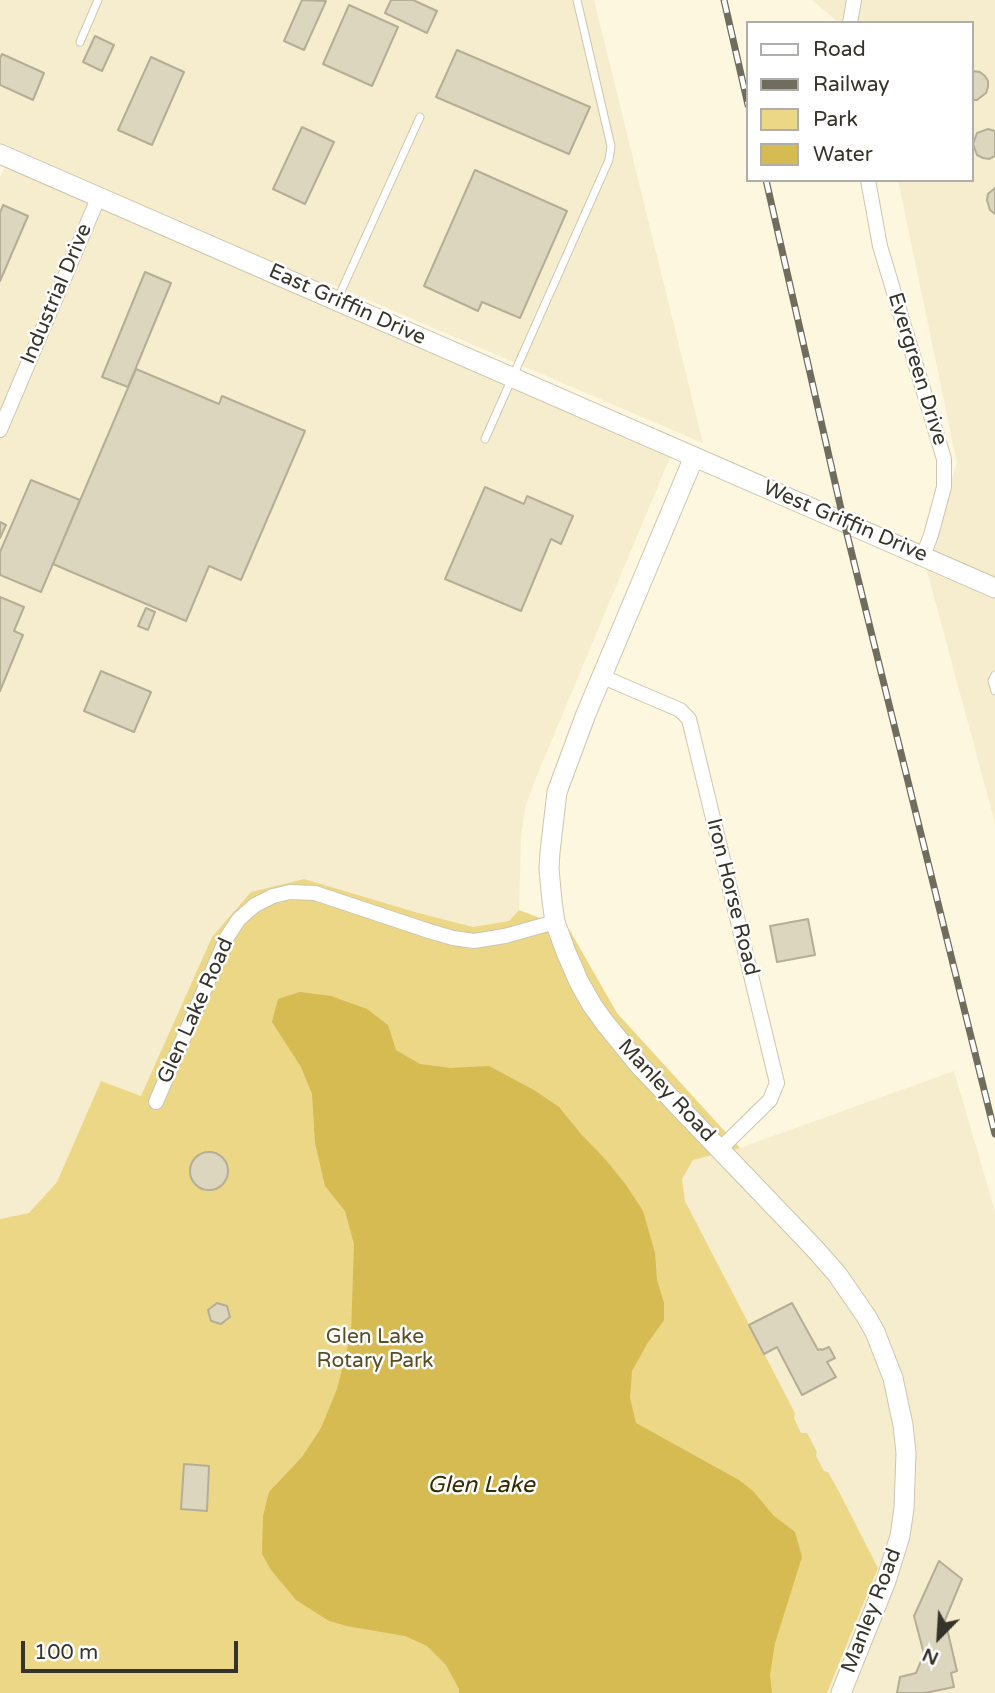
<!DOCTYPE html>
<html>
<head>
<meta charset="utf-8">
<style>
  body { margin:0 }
  #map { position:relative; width:995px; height:1693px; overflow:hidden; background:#fdf7df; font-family:"Varela Round",sans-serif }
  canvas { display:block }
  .legend { position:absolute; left:746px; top:21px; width:228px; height:161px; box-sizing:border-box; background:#fff; border:2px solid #afaeaa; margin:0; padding:9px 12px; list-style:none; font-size:21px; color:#36342a }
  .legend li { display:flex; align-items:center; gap:14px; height:35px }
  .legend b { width:35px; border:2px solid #afaeaa }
  .north { position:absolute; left:904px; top:1602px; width:70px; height:70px; -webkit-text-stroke:5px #fff; paint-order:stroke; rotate:204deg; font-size:19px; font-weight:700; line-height:28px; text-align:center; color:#36342a }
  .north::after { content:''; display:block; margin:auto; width:24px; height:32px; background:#36342a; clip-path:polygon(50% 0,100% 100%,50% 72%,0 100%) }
  .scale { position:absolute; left:21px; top:1641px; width:217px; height:32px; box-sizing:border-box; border:4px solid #36342a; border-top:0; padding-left:9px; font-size:21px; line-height:24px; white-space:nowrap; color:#36342a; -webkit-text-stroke:5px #fff; paint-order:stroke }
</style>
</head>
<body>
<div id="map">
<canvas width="995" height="1693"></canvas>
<ul class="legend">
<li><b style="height:9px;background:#fff"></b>Road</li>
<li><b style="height:9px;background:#706d5f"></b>Railway</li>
<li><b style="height:19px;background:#ecd787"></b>Park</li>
<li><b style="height:19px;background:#d5bb52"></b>Water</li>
</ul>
<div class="north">N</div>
<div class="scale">100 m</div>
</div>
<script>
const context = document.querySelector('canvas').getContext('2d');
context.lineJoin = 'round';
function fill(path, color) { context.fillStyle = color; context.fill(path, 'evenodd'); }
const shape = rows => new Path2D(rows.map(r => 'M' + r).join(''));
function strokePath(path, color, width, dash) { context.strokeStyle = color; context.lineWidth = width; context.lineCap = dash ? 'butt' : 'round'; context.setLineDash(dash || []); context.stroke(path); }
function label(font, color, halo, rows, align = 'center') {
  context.font = font + ' "Varela Round",sans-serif'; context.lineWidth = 5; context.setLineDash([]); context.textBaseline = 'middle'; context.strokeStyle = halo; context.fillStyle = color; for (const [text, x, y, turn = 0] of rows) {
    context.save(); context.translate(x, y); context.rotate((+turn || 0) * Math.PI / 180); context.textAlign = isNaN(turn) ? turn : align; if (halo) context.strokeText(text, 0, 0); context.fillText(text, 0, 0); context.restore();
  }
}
fill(shape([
  [0,0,594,0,703,443,324,281,319,292,674,448,535,780,525,808,521,838,519,910,509,921,473,927,415,912,212,937,141,1097,101,1081,57,1182,29,1213,0,1219,0,178,9,158,0,153],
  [812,0,995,0,995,823,923,556,942,510,957,463,898,180,972,180,972,23,839,23],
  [954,1071,995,1211,995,1693,827,1693,878,1568,815,1456,817,1454,801,1433,794,1418,795,1413,685,1201,682,1178,693,1160,740,1148]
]), '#f5edcd');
fill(shape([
  [304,879,415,912,473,927,509,921,519,910,569,929,617,1013,740,1148,693,1160,682,1179,685,1201,795,1413,794,1418,801,1433,807,1433,817,1452,816,1456,824,1471,828,1472,837,1488,878,1568,827,1693,0,1693,0,1219,29,1213,57,1182,101,1081,141,1096,212,937,251,892]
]), '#ecd787');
fill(shape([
  [300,992,331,996,367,1009,388,1025,396,1050,420,1064,450,1068,489,1066,534,1090,559,1107,581,1134,606,1160,626,1185,643,1211,655,1253,657,1280,664,1303,664,1320,647,1344,632,1371,630,1398,636,1423,739,1480,753,1491,773,1515,795,1532,802,1557,775,1643,770,1675,772,1693,459,1693,459,1689,446,1665,427,1646,405,1636,347,1626,329,1621,296,1600,271,1570,262,1554,263,1516,269,1492,302,1457,321,1428,337,1389,351,1334,354,1244,345,1211,325,1186,315,1143,312,1094,301,1067,272,1022,278,999]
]), '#d5bb52');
const building = shape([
  [302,0,326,1,304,50,284,41,302,0],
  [391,0,413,0,437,11,427,33,385,13,391,0],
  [349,5,398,27,372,86,323,64,349,5],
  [95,36,114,45,102,71,83,62,95,36],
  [457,50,590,107,569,154,436,97,457,50],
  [2,54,44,73,33,100,0,85,0,58,2,54],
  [151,57,184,72,152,145,118,130,151,57],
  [972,71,980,72,985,76,988,81,988,87,986,93,977,100,972,100,972,71],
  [302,127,334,142,305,204,273,189,302,127],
  [988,129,995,131,995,156,989,159,983,158,977,155,973,144,977,133,988,129],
  [475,170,567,211,520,318,482,302,478,311,424,286,475,170],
  [995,188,995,214,990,210,987,200,988,194,995,188],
  [3,205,28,216,0,281,0,213,3,205],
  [145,272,171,283,128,387,102,377,145,272],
  [136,369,219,404,222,396,305,431,241,580,209,566,186,621,53,564,136,369],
  [31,480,80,500,41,592,0,575,0,552,31,480],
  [485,487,524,504,527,496,573,516,561,544,551,539,521,611,445,579,485,487],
  [0,522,6,525,0,538,0,522],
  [0,597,24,607,14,631,23,635,0,691,0,597],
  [146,608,155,612,148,630,138,626,146,608],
  [101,671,151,692,134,732,84,711,101,671],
  [808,919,815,955,777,962,770,926,808,919],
  '190 1171a19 19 0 1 1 38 0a19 19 0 1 1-38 0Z',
  [217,1303,227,1306,230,1317,221,1324,211,1321,208,1310,217,1303],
  [792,1303,818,1350,821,1349,822,1350,829,1347,835,1358,827,1362,836,1377,802,1395,777,1347,764,1354,749,1325,792,1303],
  [184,1464,209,1466,207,1511,181,1509,184,1464],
  [939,1561,962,1579,945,1620,957,1671,951,1673,954,1687,925,1693,897,1693,900,1677,916,1673,924,1654,914,1616,939,1561]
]);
fill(building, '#dcd6bf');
strokePath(building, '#b4ae97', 2);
const lane = shape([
  [80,42,98,0],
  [338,298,420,117],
  [485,439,609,160,611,146,577,0],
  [995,675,992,681,995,691]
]);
const street = shape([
  [850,23,854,0],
  [868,180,880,246,944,459,944,487,931,535,923,556],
  [0,430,99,196],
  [603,677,680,710,689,719,777,1083,770,1100,720,1149],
  [156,1102,227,937,239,919,255,905,273,896,290,892,315,893,429,931,453,938,474,941,505,936,555,922]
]);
const secondary = shape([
  [0,154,995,588],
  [694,457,586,714,557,792,550,852,549,869,552,901,555,922,566,952,579,982,592,1005,605,1023,640,1066,815,1249,837,1274,866,1316,875,1332,893,1378,903,1425,906,1453,904,1508,900,1536,886,1581,841,1693]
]);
strokePath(lane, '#ccc6af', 9);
strokePath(street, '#ccc6af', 16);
strokePath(secondary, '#ccc6af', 21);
strokePath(lane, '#fff', 7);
strokePath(street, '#fff', 14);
strokePath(secondary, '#fff', 19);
const rail = shape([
  [724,0,748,105],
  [766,180,844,522,995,1134]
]);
strokePath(rail, '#706d5f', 7);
strokePath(rail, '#fff', 4.5, [13]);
label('21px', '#36342a', '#fff', [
  ["Industrial Drive",57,294,-67],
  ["East Griffin Drive",347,305,24],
  ["Evergreen Drive",917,369,73],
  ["West Griffin Drive",845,522,23],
  ["Iron Horse Road",732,897,76],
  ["Glen Lake Road",196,1011,-66],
  ["Manley Road",666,1091,47],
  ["Manley Road",872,1611,-69]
]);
label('21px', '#594e23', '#fff', [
  ["Glen Lake",375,1337],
  ["Rotary Park",375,1361]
]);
label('italic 23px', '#362c00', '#fff', [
  ["Glen Lake",481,1486]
]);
</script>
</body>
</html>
